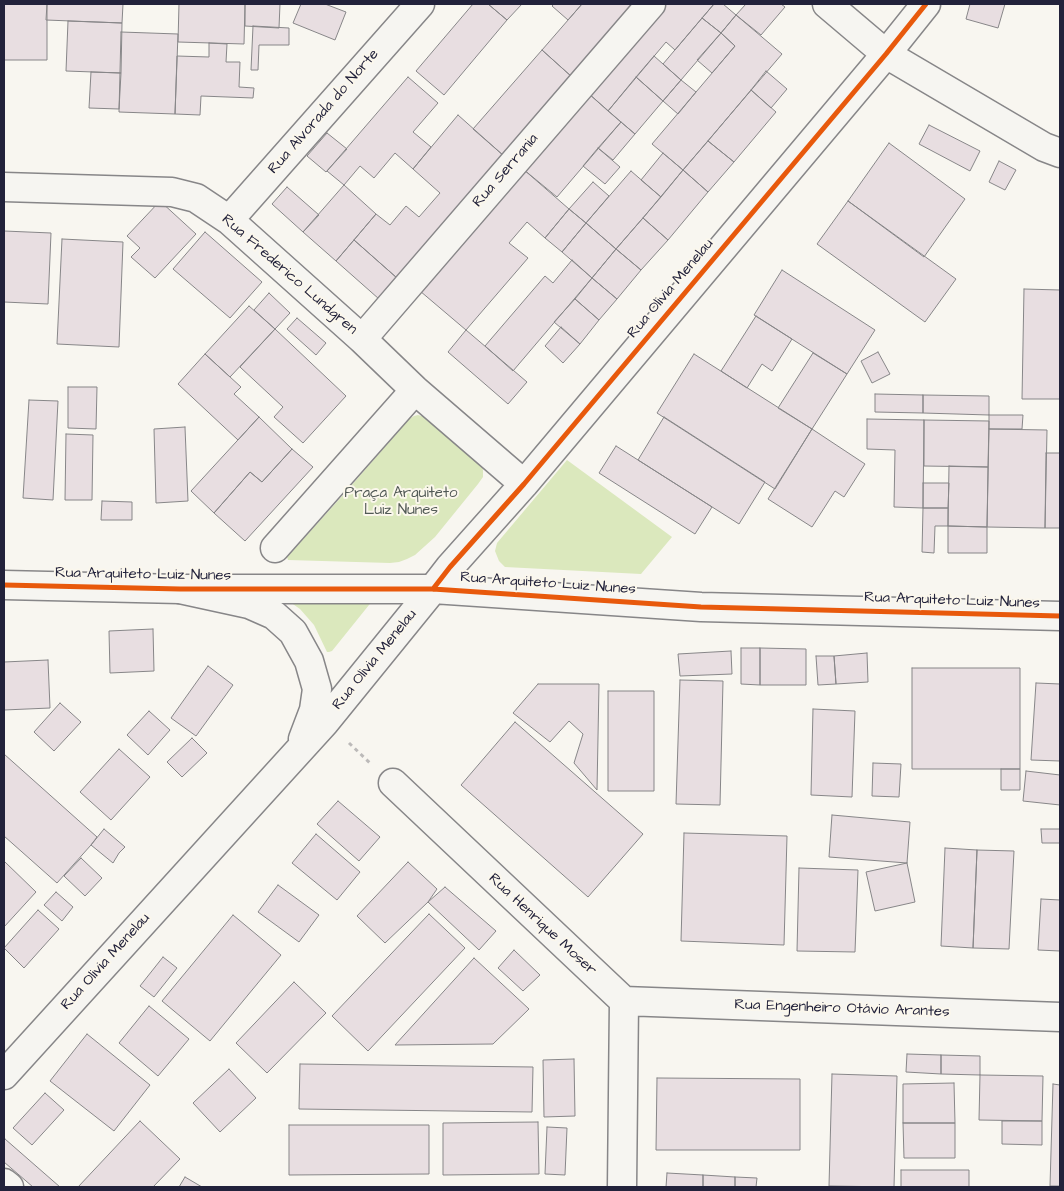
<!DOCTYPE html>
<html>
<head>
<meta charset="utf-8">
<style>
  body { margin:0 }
  #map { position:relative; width:1064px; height:1191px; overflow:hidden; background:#f8f6f0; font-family:"Architects Daughter",sans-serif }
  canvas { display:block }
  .frame { position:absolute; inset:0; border:5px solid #22223b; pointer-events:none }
</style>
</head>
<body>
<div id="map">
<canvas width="1064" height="1191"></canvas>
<div class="frame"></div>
</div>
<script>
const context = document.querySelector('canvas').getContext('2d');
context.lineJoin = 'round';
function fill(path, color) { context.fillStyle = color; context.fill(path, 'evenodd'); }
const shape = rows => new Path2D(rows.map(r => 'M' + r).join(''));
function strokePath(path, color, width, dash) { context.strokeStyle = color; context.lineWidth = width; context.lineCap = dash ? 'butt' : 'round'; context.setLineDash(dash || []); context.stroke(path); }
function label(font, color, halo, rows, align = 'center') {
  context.font = font + ' "Architects Daughter",sans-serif'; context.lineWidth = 4; context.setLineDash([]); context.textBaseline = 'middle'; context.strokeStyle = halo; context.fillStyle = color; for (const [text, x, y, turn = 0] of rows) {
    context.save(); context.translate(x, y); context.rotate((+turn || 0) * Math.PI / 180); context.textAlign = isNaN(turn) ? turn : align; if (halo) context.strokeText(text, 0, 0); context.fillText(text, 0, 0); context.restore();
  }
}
fill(shape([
  [418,415,425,417,480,461,483,470,483,477,478,484,435,537,415,555,407,559,399,562,390,563,288,560,287,557,344,494,409,419,414,416],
  [567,460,672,537,641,574,505,567,499,561,495,551,497,543],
  [287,600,373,600,332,651,329,652,327,652,314,625,300,609]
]), '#dbe8bd');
const building = shape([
  [4,4,47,4,47,60,4,60,4,4],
  [47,4,123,4,122,23,46,20,47,4],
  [179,4,245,4,244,44,178,42,179,4],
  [245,4,280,4,279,28,245,26,245,4],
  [301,4,325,4,346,12,335,40,293,23,301,4],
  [473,4,488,4,507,20,444,95,416,71,473,4],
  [488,4,522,4,507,20,488,4],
  [554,4,582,4,568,20,552,6,554,4],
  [582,4,636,4,572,77,542,50,582,4],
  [664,4,714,4,675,50,666,42,608,111,588,93,664,4],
  [714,4,723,4,736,15,721,33,702,18,714,4],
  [746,4,781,4,785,7,761,35,736,15,746,4],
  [970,4,1005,4,998,28,966,19,970,4],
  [736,15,782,54,683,170,652,144,735,46,721,33,736,15],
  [702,18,721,33,681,80,663,64,702,18],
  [68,21,122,23,121,73,66,71,68,21],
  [253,26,289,28,289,45,259,45,258,70,251,70,253,26],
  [121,32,178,34,175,114,119,112,121,32],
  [721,33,735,46,712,73,697,60,721,33],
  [209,43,227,44,226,62,240,62,239,87,254,88,253,98,201,96,200,115,175,114,177,56,209,57,209,43],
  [542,50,572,77,504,156,473,129,542,50],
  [654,56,681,80,663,101,636,77,654,56],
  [766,71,787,89,771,108,751,90,766,71],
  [91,72,121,73,119,109,89,108,91,72],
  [408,77,438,103,413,132,431,147,413,169,395,153,374,178,360,166,344,185,327,171,408,77],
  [636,77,663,101,635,134,608,111,636,77],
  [681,80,696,92,678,114,663,101,681,80],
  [751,90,776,112,734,162,708,141,751,90],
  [588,93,621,122,557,197,523,169,588,93],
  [458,115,504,156,397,278,354,240,376,214,390,225,406,206,419,217,440,193,413,169,458,115],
  [621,122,635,134,613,160,598,148,621,122],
  [929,125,980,151,970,171,919,144,929,125],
  [327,133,347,149,326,172,307,156,327,133],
  [708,141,734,162,708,192,683,170,708,141],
  [889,143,965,199,924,257,848,201,889,143],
  [598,148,620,167,605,184,583,166,598,148],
  [663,153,683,170,661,197,641,180,663,153],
  [999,161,1016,170,1005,190,989,182,999,161],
  [523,169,569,209,545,238,527,222,509,243,528,258,466,330,420,291,523,169],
  [683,170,708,192,668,240,643,218,683,170],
  [631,171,661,197,616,249,586,223,631,171],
  [593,182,609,196,586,223,569,209,593,182],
  [344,185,376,214,336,261,303,232,344,185],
  [287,187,319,215,303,232,272,204,287,187],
  [160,201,196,234,155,278,131,257,140,248,127,236,160,201],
  [848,201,956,279,925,322,817,244,848,201],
  [569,209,586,223,562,252,545,238,569,209],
  [643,218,668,240,641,270,616,249,643,218],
  [586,223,616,249,592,278,562,252,586,223],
  [4,231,51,233,48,304,4,302,4,231],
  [205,232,262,282,230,318,173,269,205,232],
  [62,239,123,242,119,347,57,344,62,239],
  [354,240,397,278,379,299,336,261,354,240],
  [616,249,641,270,617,299,592,278,616,249],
  [572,260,592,278,513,371,485,346,545,276,553,283,572,260],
  [782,270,875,330,847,374,754,315,782,270],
  [592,278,617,299,599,320,575,299,592,278],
  [1024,289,1060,290,1060,399,1022,399,1024,289],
  [269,293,290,313,275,329,254,310,269,293],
  [575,299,599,320,580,344,554,322,575,299],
  [249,306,275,329,230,377,205,354,249,306],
  [756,316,792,339,772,371,762,364,747,388,721,371,756,316],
  [297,318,326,343,316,355,287,329,297,318],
  [561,327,580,344,563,363,545,346,561,327],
  [275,329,346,396,303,443,274,417,283,407,240,367,275,329],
  [466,330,527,382,508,404,448,352,466,330],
  [878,352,890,374,872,383,861,361,878,352],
  [813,353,847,374,812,429,778,408,813,353],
  [205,354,241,387,234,394,259,417,238,440,178,384,205,354],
  [694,354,812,429,775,489,657,413,694,354],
  [68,387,97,387,96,429,68,428,68,387],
  [875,394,923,395,923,413,875,412,875,394],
  [923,395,989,396,989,415,923,413,923,395],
  [29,400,58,401,53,500,23,498,29,400],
  [989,415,1023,415,1022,429,989,429,989,415],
  [259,417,292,449,262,482,250,472,214,513,191,491,259,417],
  [664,417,765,482,739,524,638,460,664,417],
  [867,419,924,420,923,508,894,507,895,450,867,449,867,419],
  [924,420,989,421,988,467,924,466,924,420],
  [185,427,188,501,156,503,154,429,185,427],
  [812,429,865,464,844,497,835,491,812,527,768,499,812,429],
  [989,429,1047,430,1045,528,987,527,989,429],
  [66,434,93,435,92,500,65,500,66,434],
  [616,446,712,507,695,534,599,473,616,446],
  [292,449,313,467,245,541,214,513,250,472,262,482,292,449],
  [1046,453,1060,453,1060,528,1045,528,1046,453],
  [949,466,988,467,987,527,948,526,949,466],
  [923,483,949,483,948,508,923,508,923,483],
  [102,501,132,502,132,520,101,520,102,501],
  [923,508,948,508,948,526,935,526,934,553,922,552,923,508],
  [948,526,987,527,987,553,948,553,948,526],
  [153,629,154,671,110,673,109,631,153,629],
  [741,648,760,648,760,685,741,684,741,648],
  [760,648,806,649,806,685,760,685,760,648],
  [731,651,732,674,680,676,678,654,731,651],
  [867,653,868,682,836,684,834,656,867,653],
  [816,656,834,656,836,684,818,685,816,656],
  [48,660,50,708,4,710,4,662,48,660],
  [208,666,233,685,196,736,171,718,208,666],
  [912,668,1020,668,1020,769,912,769,912,668],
  [680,680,723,681,720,805,676,804,680,680],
  [1036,683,1060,684,1060,761,1031,760,1036,683],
  [538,684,599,684,597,790,574,763,583,734,569,721,550,742,513,713,538,684],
  [608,691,654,691,654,791,608,791,608,691],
  [60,703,81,722,54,751,34,732,60,703],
  [813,709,855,711,852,797,811,795,813,709],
  [149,711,170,730,148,755,127,735,149,711],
  [515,722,643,834,588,897,461,785,515,722],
  [192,738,207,753,182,777,167,762,192,738],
  [119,749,150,777,111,820,80,792,119,749],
  [4,754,97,837,91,845,57,883,4,836,4,754],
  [873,763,901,764,899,797,872,796,873,763],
  [1001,769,1020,769,1020,790,1001,790,1001,769],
  [1026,771,1060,775,1060,805,1023,801,1026,771],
  [338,801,380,837,359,861,317,824,338,801],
  [832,815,910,822,907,863,829,857,832,815],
  [104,829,125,847,119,853,113,863,91,845,104,829],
  [1041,829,1060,829,1060,843,1042,843,1041,829],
  [684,833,787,836,784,945,681,941,684,833],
  [316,834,360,872,337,900,292,863,316,834],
  [945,848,977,850,973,948,941,946,945,848],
  [977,850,1014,851,1009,949,973,948,977,850],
  [81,858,102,878,85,896,64,876,81,858],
  [4,861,36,892,4,927,4,861],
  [408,862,437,889,428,902,385,943,357,916,408,862],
  [907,863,915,902,875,911,866,872,907,863],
  [799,868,858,870,855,952,797,951,799,868],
  [278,885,319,915,299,942,258,912,278,885],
  [445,887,496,931,479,950,428,902,445,887],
  [56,892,73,907,62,921,44,905,56,892],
  [1041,899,1060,900,1060,951,1038,950,1041,899],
  [38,910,59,929,24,968,4,948,38,910],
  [429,914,465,948,368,1051,332,1016,429,914],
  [233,915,281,955,210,1041,162,1001,233,915],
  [514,950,540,975,523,991,498,968,514,950],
  [163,957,177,968,154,997,140,986,163,957],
  [474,958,529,1009,493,1044,395,1045,474,958],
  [294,982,326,1013,267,1073,236,1043,294,982],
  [149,1006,189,1039,158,1076,119,1043,149,1006],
  [87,1034,150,1085,114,1131,50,1081,87,1034],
  [907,1054,941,1055,941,1074,906,1072,907,1054],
  [941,1055,980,1056,980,1075,941,1074,941,1055],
  [574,1059,575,1116,544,1117,543,1060,574,1059],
  [300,1064,533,1067,532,1112,299,1109,300,1064],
  [229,1069,256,1098,220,1132,193,1103,229,1069],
  [832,1074,897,1076,894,1187,829,1186,832,1074],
  [980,1075,1043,1076,1042,1121,979,1120,980,1075],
  [657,1078,800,1079,800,1150,656,1150,657,1078],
  [954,1083,955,1123,903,1123,903,1084,954,1083],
  [1053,1084,1060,1085,1060,1186,1050,1186,1053,1084],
  [45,1093,64,1110,32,1145,13,1128,45,1093],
  [140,1121,180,1159,153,1187,78,1187,140,1121],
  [1002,1121,1042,1121,1042,1145,1002,1144,1002,1121],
  [538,1122,539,1174,443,1175,443,1123,538,1122],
  [903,1123,955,1123,955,1158,904,1158,903,1123],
  [289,1125,429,1125,429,1174,289,1175,289,1125],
  [547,1127,567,1128,565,1175,545,1174,547,1127],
  [5,1139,60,1187,33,1187,4,1162,4,1140,5,1139],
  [901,1170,969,1170,969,1187,901,1187,901,1170],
  [667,1173,703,1175,703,1187,666,1187,667,1173],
  [703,1175,735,1177,735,1187,703,1187,703,1175],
  [185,1177,202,1187,179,1187,185,1177],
  [735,1177,757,1178,756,1187,735,1187,735,1177]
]);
fill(building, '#e8dee1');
strokePath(building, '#878688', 1);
const street = shape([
  [827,4,886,54,1044,147,1060,153],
  [4,187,172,192,196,198,229,220,362,339,415,390,524,484],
  [229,220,420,4],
  [362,339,651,4],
  [275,548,415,390],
  [433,589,450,567,524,484,886,54,926,4],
  [393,783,624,1001,622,1187],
  [624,1001,1060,1017],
  [4,1183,9,1187]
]);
const secondary = shape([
  [4,585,180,589,433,589]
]);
const primary = shape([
  [180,589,249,604,274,615,293,632,309,661,317,689,314,710,303,739],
  [4,1075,325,722,433,589,701,607,1060,616]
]);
strokePath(street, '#878688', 31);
strokePath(secondary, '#878688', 31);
strokePath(primary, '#878688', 31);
strokePath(shape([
  [349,743,370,763]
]), '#bcbab9', 3, [4, 4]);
strokePath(street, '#f6f5f1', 28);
strokePath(secondary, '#f6f5f1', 28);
strokePath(primary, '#f6f5f1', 28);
strokePath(shape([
  [4,585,180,589,433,589,701,607,1060,616],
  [433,589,450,567,524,484,886,54,926,4]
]), '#e8590c', 5);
label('15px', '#22223b', '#fbf7ec', [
  ["Rua Alvorada do Norte",324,112,-49],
  ["Rua Serrania",506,171,-49],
  ["Rua Frederico Lundgren",289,275,41],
  ["Rua Olivia Menelau",671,289,-50],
  ["Rua Arquiteto Luiz Nunes",143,575,1],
  ["Rua Arquiteto Luiz Nunes",548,584,4],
  ["Rua Arquiteto Luiz Nunes",952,601,2],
  ["Rua Olivia Menelau",375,660,-51],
  ["Rua Henrique Moser",542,925,43],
  ["Rua Olivia Menelau",106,962,-48],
  ["Rua Engenheiro Otávio Arantes",842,1009,2]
]);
label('15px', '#525a56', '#fbf7ec', [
  ["Praça Arquiteto",401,494],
  ["Luiz Nunes",401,511]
]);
</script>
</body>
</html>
